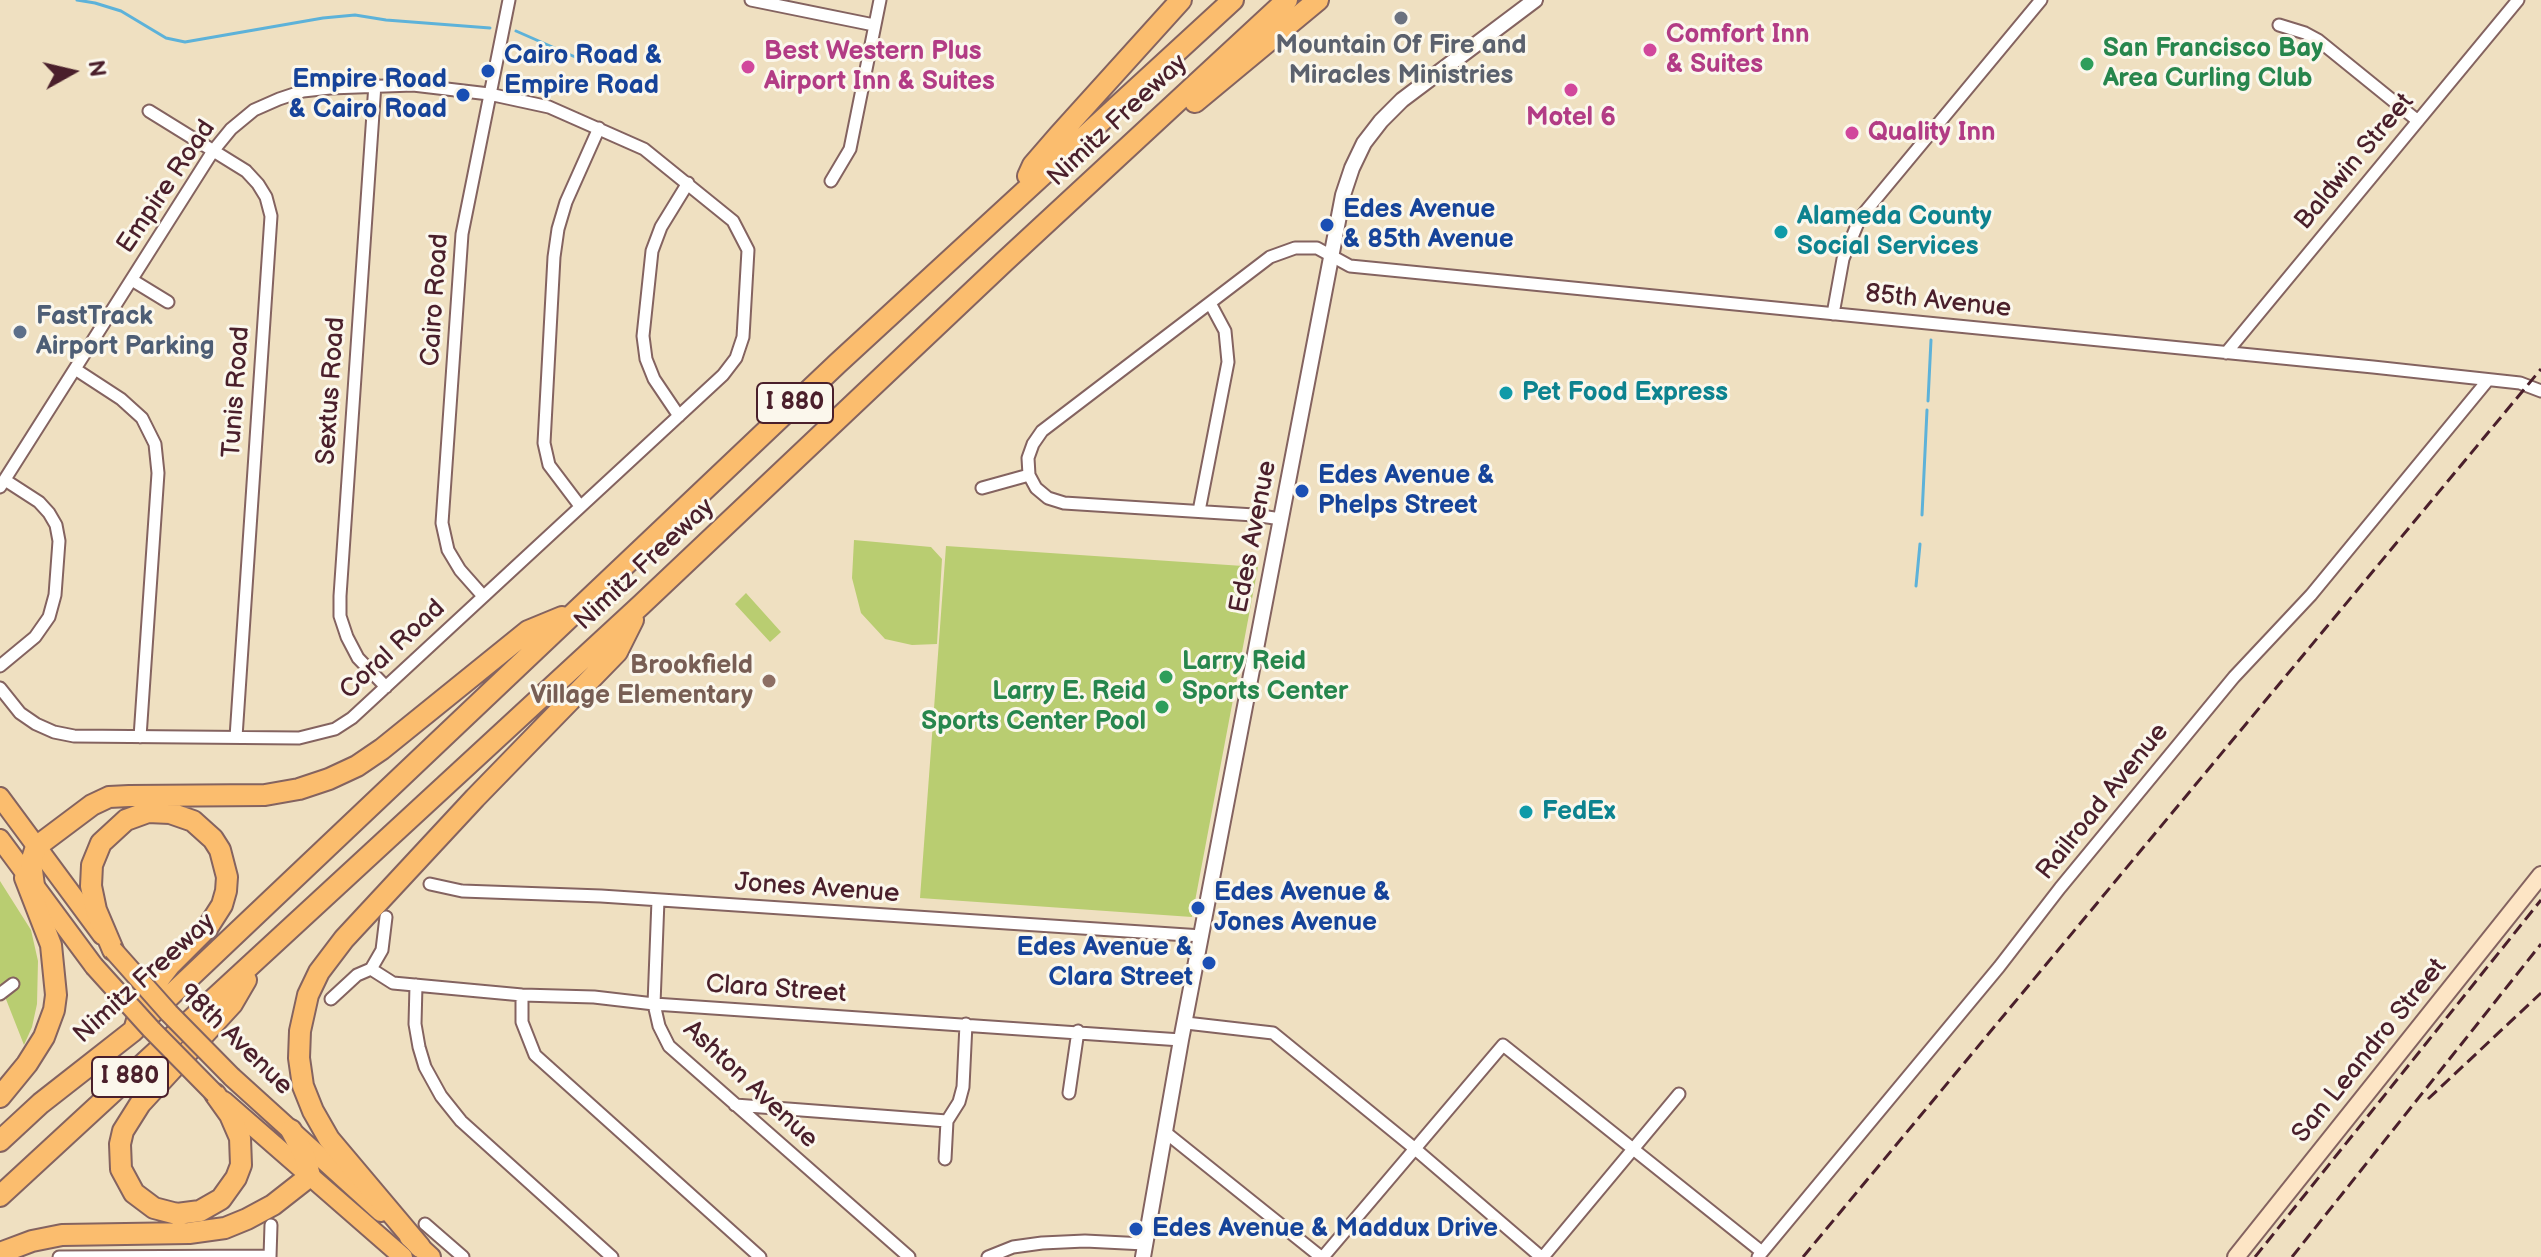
<!DOCTYPE html>
<html>
<head>
<meta charset="utf-8">
<style>
  body { margin:0 }
  #map { position:relative; width:2541px; height:1257px; overflow:hidden; background:#efe0c1; font-family:"Balsamiq Sans",sans-serif }
  canvas { display:block }
  .north { position:absolute; left:32px; top:32px; width:80px; height:80px; -webkit-text-stroke:6px #fbf7ec; paint-order:stroke; rotate:82deg; font-size:22px; font-weight:700; line-height:32px; text-align:center; color:#4a1f2b }
  .north::after { content:''; display:block; margin:auto; width:28px; height:36px; background:#4a1f2b; clip-path:polygon(50% 0,100% 100%,50% 72%,0 100%) }
</style>
</head>
<body>
<div id="map">
<canvas width="2541" height="1257"></canvas>
<div class="north">N</div>
</div>
<script>
const context = document.querySelector('canvas').getContext('2d');
context.lineJoin = 'round';
function fill(path, color) { context.fillStyle = color; context.fill(path, 'evenodd'); }
const shape = rows => new Path2D(rows.map(r => 'M' + r).join(''));
function strokePath(path, color, width, dash) { context.strokeStyle = color; context.lineWidth = width; context.lineCap = dash ? 'butt' : 'round'; context.setLineDash(dash || []); context.stroke(path); }
function label(font, color, halo, rows, align = 'center') {
  context.font = font + ' "Balsamiq Sans",sans-serif'; context.lineWidth = 6; context.setLineDash([]); context.textBaseline = 'middle'; context.strokeStyle = halo; context.fillStyle = color; for (const [text, x, y, turn = 0] of rows) {
    context.save(); context.translate(x, y); context.rotate((+turn || 0) * Math.PI / 180); context.textAlign = isNaN(turn) ? turn : align; if (halo) context.strokeText(text, 0, 0); context.fillText(text, 0, 0); context.restore();
  }
}
fill(shape([
  [854,540,931,547,942,559,937,644,912,645,885,639,861,613,852,578],
  [946,546,1258,567,1192,917,920,898],
  [746,593,781,632,770,642,735,604],
  [0,881,31,930,38,961,37,1004,32,1027,24,1045,0,984]
]), '#b9cd71');
strokePath(shape([
  [77,0,95,3,121,11,166,38,185,42,323,18,355,15,386,20,490,28],
  [516,31,582,60],
  [1928,401,1931,340],
  [1922,515,1927,410],
  [1916,586,1920,544]
]), '#5db2d9', 3);
const minor = shape([
  [751,0,874,25],
  [2279,25,2305,33,2318,40,2418,121],
  [375,84,340,596,340,616,347,637,358,658,386,687],
  [149,111,246,171,258,184,266,197,271,216,236,737],
  [831,181,850,149,880,0],
  [132,280,168,302],
  [1833,314,1843,259,1860,218,2041,0],
  [2226,353,2518,0],
  [75,369,121,399,142,418,155,444,158,473,140,737],
  [679,416,654,379,646,359,643,336,652,251,661,227,688,183],
  [1029,475,1036,488,1048,498,1064,503,1254,515,1281,519],
  [0,487,213,151,231,129,254,110,279,99,303,91,330,88,413,85,489,94,549,107,644,149,733,221,748,250,743,337,736,358,723,375,352,718,335,729,299,738,74,736,54,732,36,724,20,713,0,688],
  [982,488,1029,475,1028,458,1033,444,1042,431,1270,257,1295,248,1317,248,1350,266,2373,367,2520,383,2541,391],
  [580,506,549,465,544,443,554,257,558,229,566,202,599,128],
  [1199,511,1228,362,1225,331,1210,303],
  [483,596,460,570,448,550,442,523,462,234,509,0],
  [0,666,35,637,49,617,55,595,59,541,56,525,49,513,39,502,5,480],
  [430,884,462,891,601,896,1202,936],
  [658,900,654,1004,659,1026,669,1046,909,1257],
  [371,969,393,983,522,995,594,997,654,1004,1181,1040],
  [416,985,415,1024,419,1047,425,1067,441,1096,461,1121,612,1257],
  [0,994,13,984],
  [522,995,522,1022,535,1055,760,1257],
  [331,999,357,975,371,969,382,950,386,917],
  [1186,1023,1273,1033,1414,1148,1541,1257],
  [1069,1093,1078,1031],
  [735,1105,947,1121],
  [1165,1132,1321,1257],
  [945,1159,947,1121,959,1102,963,1087,966,1024],
  [425,1224,463,1257],
  [59,1257,270,1256],
  [270,1257,271,1225],
  [988,1257,1013,1247,1042,1243,1085,1241,1145,1244],
  [1323,1257,1503,1045,1762,1252],
  [1543,1257,1679,1094],
  [1758,1257,1999,967,2060,888,2234,677,2311,595,2488,380]
]);
const tertiary = shape([
  [1143,1257,1181,1040,1343,195,1352,168,1364,143,1381,121,1402,100,1535,0]
]);
const secondary = shape([
  [2236,1257,2541,875]
]);
const primary = shape([
  [0,797,102,935],
  [0,839,94,966],
  [232,1077,381,1212],
  [224,1101,403,1257],
  [409,1237,431,1257]
]);
const motorway = shape([
  [1195,102,1318,0],
  [1028,176,1033,165,1059,135,1181,0],
  [34,886,31,862,36,847,92,805,109,797,129,796,265,795,299,789,329,779,357,766,382,749,528,631,562,617],
  [113,950,96,910,91,886,92,865,101,843,126,820,148,812,170,813,193,821,213,839,220,850,227,877,226,891,222,905,208,927,170,965,143,1000,135,1027],
  [215,1094,230,1115,240,1138,241,1165,236,1178,221,1199,200,1211,177,1214,154,1208,134,1193,121,1169,120,1144,123,1131,140,1104,232,1004,246,980],
  [0,1097,27,1064,44,1037,54,1010,56,995,51,945,25,878],
  [0,1141,41,1103,133,1031,838,363,1233,0],
  [0,1196,641,605,1005,261,1287,0],
  [420,1247,329,1139,313,1111,303,1086,299,1058,300,1031,308,995,319,972,344,939,475,798,617,652,633,620],
  [0,1253,32,1241,62,1235,189,1233,225,1228,247,1219,273,1205,310,1176,304,1154,291,1130]
]);
strokePath(minor, '#846360', 15);
strokePath(tertiary, '#846360', 18);
strokePath(secondary, '#846360', 20);
strokePath(primary, '#846360', 22);
strokePath(motorway, '#846360', 24);
strokePath(minor, '#fff', 11);
strokePath(tertiary, '#fff', 14);
strokePath(secondary, '#fde5c5', 16);
strokePath(primary, '#fbbd6e', 18);
strokePath(motorway, '#fbbd6e', 20);
strokePath(shape([
  [2428,1099,2541,993],
  [1803,1257,2541,369],
  [2255,1257,2541,900],
  [2292,1257,2541,944]
]), '#4a1f2b', 3, [12, 6]);
const primaryBridge = shape([
  [113,950,169,1013,232,1077],
  [94,966,151,1029,215,1094]
]);
strokePath(primaryBridge, '#846360', 22, []);
strokePath(primaryBridge, '#fbbd6e', 18);
for (const [x, y, r, color] of [
  [1401,18,8,"#6b7280"],
  [1650,50,8,"#d1479c"],
  [2087,64,8,"#2e9e5b"],
  [748,67,8,"#d1479c"],
  [488,71,8,"#1a4fb4"],
  [1571,90,8,"#d1479c"],
  [463,95,8,"#1a4fb4"],
  [1852,133,8,"#d1479c"],
  [1327,225,8,"#1a4fb4"],
  [1781,232,8,"#0f9aa8"],
  [20,332,8,"#5c6f8a"],
  [1506,393,8,"#0f9aa8"],
  [1302,491,8,"#1a4fb4"],
  [1166,677,8,"#2e9e5b"],
  [769,681,8,"#8d6e63"],
  [1162,707,8,"#2e9e5b"],
  [1526,812,8,"#0f9aa8"],
  [1198,908,8,"#1a4fb4"],
  [1209,963,8,"#1a4fb4"],
  [1136,1229,8,"#1a4fb4"]
]) { const dot = new Path2D(); dot.arc(x, y, r, 0, 2 * Math.PI); context.fillStyle = color; context.fill(dot); strokePath(dot, '#fbf7ec', 3); }
for (const [x, y, w] of [
  [795,403,76],
  [130,1077,76]
]) { const box = new Path2D(); box.roundRect(x - w / 2, y - 20, w, 40, 6); context.fillStyle = '#fbf7ec'; context.fill(box); strokePath(box, '#4a1f2b', 2); }
label('bold 24px', '#4a1f2b', null, [
  ["I 880",795,403],
  ["I 880",130,1077]
]);
label('bold 26px', '#b23c85', '#fbf7ec', [
  ["Comfort Inn",1666,35],
  ["& Suites",1666,65],
  ["Best Western Plus",764,52],
  ["Airport Inn & Suites",764,82],
  ["Motel 6",1571,118,"center"],
  ["Quality Inn",1868,133]
], 'left');
label('bold 26px', '#5b616d', '#fbf7ec', [
  ["Mountain Of Fire and",1401,46],
  ["Miracles Ministries",1401,76]
]);
label('bold 26px', '#27864d', '#fbf7ec', [
  ["San Francisco Bay",2103,49],
  ["Area Curling Club",2103,79],
  ["Larry Reid",1182,662],
  ["Sports Center",1182,692],
  ["Larry E. Reid",1146,692,"right"],
  ["Sports Center Pool",1146,722,"right"]
], 'left');
label('bold 26px', '#164399', '#fbf7ec', [
  ["Cairo Road &",504,56],
  ["Empire Road",504,86],
  ["Empire Road",447,80,"right"],
  ["& Cairo Road",447,110,"right"],
  ["Edes Avenue",1343,210],
  ["& 85th Avenue",1343,240],
  ["Edes Avenue &",1318,476],
  ["Phelps Street",1318,506],
  ["Edes Avenue &",1214,893],
  ["Jones Avenue",1214,923],
  ["Edes Avenue &",1193,948,"right"],
  ["Clara Street",1193,978,"right"],
  ["Edes Avenue & Maddux Drive",1152,1229]
], 'left');
label('26px', '#4a1f2b', '#fbf7ec', [
  ["Nimitz Freeway",1118,121,-43],
  ["Baldwin Street",2355,162,-50],
  ["Empire Road",167,187,-56],
  ["Cairo Road",436,300,-86],
  ["85th Avenue",1938,302,6],
  ["Sextus Road",332,391,-86],
  ["Tunis Road",237,392,-86],
  ["Edes Avenue",1254,537,-79],
  ["Nimitz Freeway",645,565,-43],
  ["Coral Road",393,650,-43],
  ["Railroad Avenue",2103,802,-51],
  ["Jones Avenue",817,889,4],
  ["Nimitz Freeway",145,979,-42],
  ["Clara Street",776,990,4],
  ["98th Avenue",235,1040,44],
  ["San Leandro Street",2370,1051,-51],
  ["Ashton Avenue",750,1085,43]
]);
label('bold 26px', '#0d838f', '#fbf7ec', [
  ["Alameda County",1797,217],
  ["Social Services",1797,247],
  ["Pet Food Express",1522,393],
  ["FedEx",1542,812]
], 'left');
label('bold 26px', '#4e5e75', '#fbf7ec', [
  ["FastTrack",36,317],
  ["Airport Parking",36,347]
], 'left');
label('bold 26px', '#785e54', '#fbf7ec', [
  ["Brookfield",753,666],
  ["Village Elementary",753,696]
], 'right');
</script>
</body>
</html>
